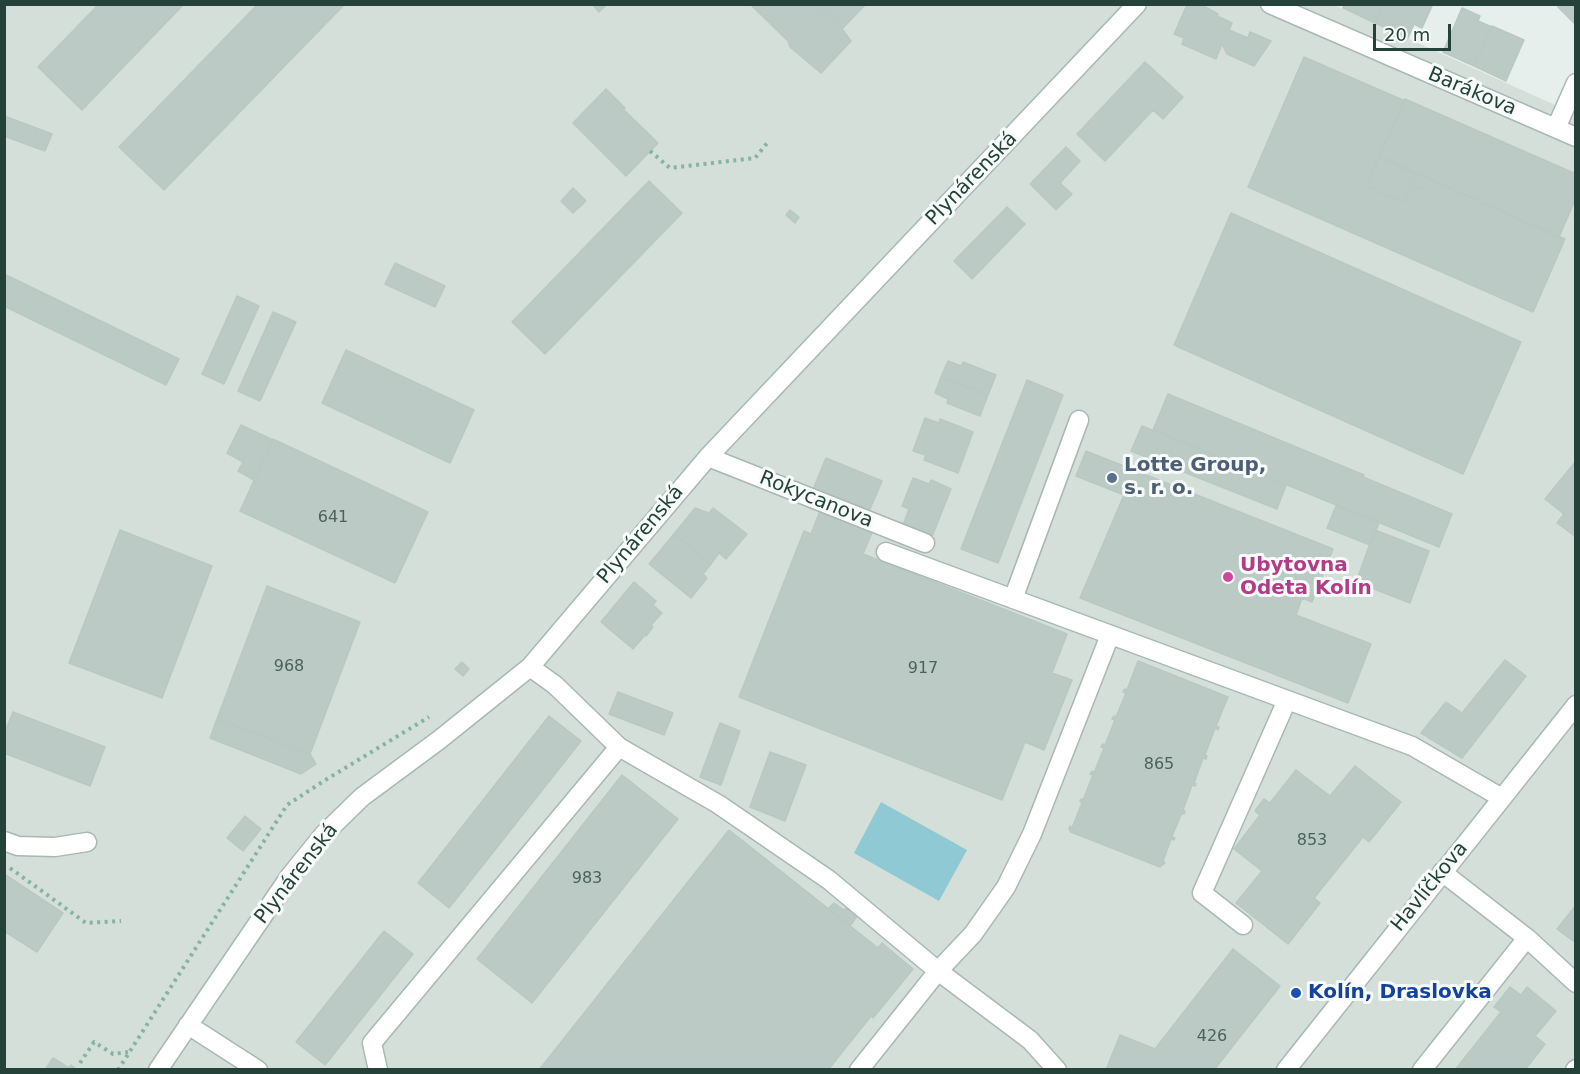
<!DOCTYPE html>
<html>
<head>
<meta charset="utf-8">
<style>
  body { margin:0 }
  #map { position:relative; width:1580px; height:1074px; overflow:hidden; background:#e6efeb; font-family:"DejaVu Sans",sans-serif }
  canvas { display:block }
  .frame { position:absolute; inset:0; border:6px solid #24423a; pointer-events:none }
  .scale { position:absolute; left:1373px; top:24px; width:78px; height:27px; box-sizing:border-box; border:3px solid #24423a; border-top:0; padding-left:8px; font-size:18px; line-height:21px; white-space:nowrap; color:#24423a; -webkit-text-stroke:4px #f7fbf9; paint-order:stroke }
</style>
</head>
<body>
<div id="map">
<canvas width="1580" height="1074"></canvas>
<div class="frame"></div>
<div class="scale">20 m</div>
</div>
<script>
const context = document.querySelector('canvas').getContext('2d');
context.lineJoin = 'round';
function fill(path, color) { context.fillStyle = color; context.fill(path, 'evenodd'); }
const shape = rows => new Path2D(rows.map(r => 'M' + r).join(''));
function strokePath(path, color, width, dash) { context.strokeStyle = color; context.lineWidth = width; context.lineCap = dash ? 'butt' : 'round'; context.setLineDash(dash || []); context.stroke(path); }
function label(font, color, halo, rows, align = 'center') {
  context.font = font + ' "DejaVu Sans",sans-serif'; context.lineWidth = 6; context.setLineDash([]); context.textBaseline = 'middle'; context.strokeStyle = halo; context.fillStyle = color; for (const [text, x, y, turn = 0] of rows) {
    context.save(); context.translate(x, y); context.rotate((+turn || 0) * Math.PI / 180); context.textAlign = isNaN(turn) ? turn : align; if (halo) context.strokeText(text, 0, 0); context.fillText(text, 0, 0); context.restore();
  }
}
fill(shape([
  [5,5,1334,5,1575,114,1575,1069,5,1070]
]), '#d4dfda');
fill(shape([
  [881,802,967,850,939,901,854,853]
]), '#8ec9d4');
const building = shape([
  [99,4,184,4,82,110,38,67,99,4],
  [258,4,345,4,164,190,119,147,258,4],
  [592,4,607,4,599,12,592,4],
  [750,4,816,4,842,29,851,41,821,73,790,47,788,41,750,4],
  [816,4,866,4,842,29,816,4],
  [1189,4,1195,7,1196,4,1200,4,1218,14,1217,16,1232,23,1229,30,1248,38,1250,32,1271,41,1254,66,1227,54,1222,44,1216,59,1182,44,1184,38,1174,34,1187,5,1189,4],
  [1344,4,1384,4,1375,23,1343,8,1344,4],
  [1384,4,1428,4,1432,6,1422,28,1414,24,1408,38,1375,23,1384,4],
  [1560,4,1576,4,1574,23,1558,7,1560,4],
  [1462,8,1480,16,1478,21,1492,27,1474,66,1443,52,1462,8],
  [1492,26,1524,40,1506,81,1474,66,1492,26],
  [1304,57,1405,101,1366,186,1403,202,1411,185,1422,189,1427,178,1565,239,1533,312,1248,187,1304,57],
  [1145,62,1183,97,1163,119,1153,110,1105,161,1077,134,1145,62],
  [606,89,625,108,623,109,658,143,626,176,573,123,606,89],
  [1405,99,1576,174,1576,198,1559,237,1379,156,1405,99],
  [4,116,52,134,45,151,4,136,4,116],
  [1066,147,1080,161,1060,183,1072,194,1056,210,1030,184,1066,147],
  [1379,156,1416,174,1403,202,1366,186,1379,156],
  [1416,174,1427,178,1422,189,1411,185,1416,174],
  [649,181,682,213,545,354,512,322,649,181],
  [573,188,586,201,573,213,561,201,573,188],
  [1007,207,1025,224,972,279,954,261,1007,207],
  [790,210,799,217,795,223,786,215,790,210],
  [1231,213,1521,342,1463,474,1174,345,1231,213],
  [395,263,445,286,435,307,385,284,395,263],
  [4,274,179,359,166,385,4,306,4,274],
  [237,296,259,306,224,384,202,374,237,296],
  [273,312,296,322,260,401,238,391,273,312],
  [346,350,474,410,450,463,322,403,346,350],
  [948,361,961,366,963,362,996,375,988,395,941,377,948,361],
  [941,377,988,395,980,416,947,403,948,399,935,393,941,377],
  [1027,380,1063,395,998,563,961,549,1027,380],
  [1168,394,1364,475,1363,477,1452,514,1439,547,1153,430,1168,394],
  [925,418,939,423,940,419,973,432,958,473,924,460,926,455,913,451,925,418],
  [241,425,273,440,254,480,238,471,243,462,227,453,241,425],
  [1142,426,1286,485,1277,509,1131,451,1142,426],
  [273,439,428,512,395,583,240,511,273,439],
  [1086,451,1333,549,1312,602,1302,598,1296,615,1371,644,1348,703,1080,598,1124,495,1076,476,1086,451],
  [826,458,882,481,868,514,812,492,826,458],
  [1576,461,1576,537,1557,523,1564,514,1545,499,1576,461],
  [913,478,929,484,931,480,951,489,931,539,902,528,909,509,902,506,913,478],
  [822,506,874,528,863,554,1067,634,1052,673,1072,680,1044,750,1025,742,1002,800,739,697,804,531,811,534,822,506],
  [1336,506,1379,523,1370,545,1327,528,1336,506],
  [695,508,709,513,713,508,747,534,726,559,719,553,711,564,674,534,695,508],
  [120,530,212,566,162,698,69,663,120,530],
  [1375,530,1429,551,1410,603,1356,582,1375,530],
  [674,534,711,564,703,574,707,578,691,598,649,564,674,534],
  [634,582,656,601,653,605,662,613,651,625,653,627,646,636,645,635,633,649,601,622,634,582],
  [267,586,360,622,310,754,217,719,267,586],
  [1505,660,1526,676,1462,758,1421,733,1446,702,1462,713,1505,660],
  [1138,661,1228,697,1216,726,1219,727,1218,730,1215,728,1205,755,1207,756,1206,759,1203,758,1194,783,1196,784,1195,786,1192,785,1183,810,1185,811,1184,814,1182,813,1172,836,1175,838,1174,840,1171,839,1163,861,1165,863,1160,867,1071,832,1069,829,1070,826,1072,828,1082,803,1080,801,1081,799,1083,800,1093,775,1090,774,1092,771,1094,773,1104,748,1101,747,1103,744,1105,745,1115,720,1112,719,1114,716,1116,717,1126,693,1123,692,1125,689,1127,690,1138,661],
  [462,662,469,669,463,676,455,669,462,662],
  [618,692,673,713,664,735,609,714,618,692],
  [13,712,105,747,90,786,4,753,4,734,13,712],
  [549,716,581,741,449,908,418,883,549,716],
  [217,719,310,754,316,764,301,774,210,738,217,719],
  [720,723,740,731,721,785,700,777,720,723],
  [770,752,806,765,785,821,750,807,770,752],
  [1355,766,1401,802,1369,842,1363,837,1314,898,1320,903,1288,944,1236,903,1262,871,1234,849,1260,815,1255,811,1264,799,1270,803,1296,770,1330,796,1355,766],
  [622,775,678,819,532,1003,477,959,622,775],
  [245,816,261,829,243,851,227,838,245,816],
  [729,830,878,948,882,943,913,969,873,1018,871,1016,828,1070,539,1070,729,830],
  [4,874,63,913,37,952,4,931,4,874],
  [834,903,844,910,848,906,858,915,850,926,828,909,834,903],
  [1576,905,1576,943,1557,929,1576,905],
  [384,931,413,954,325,1065,296,1042,384,931],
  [1233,949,1280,986,1214,1070,1106,1070,1120,1035,1155,1049,1233,949],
  [1510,987,1521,995,1527,987,1556,1011,1535,1036,1545,1044,1525,1070,1455,1070,1501,1012,1494,1007,1510,987],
  [53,1058,69,1068,71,1065,77,1070,45,1070,53,1058]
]);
fill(building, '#bbcac4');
strokePath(building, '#b8c9c2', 1.5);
const minor = shape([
  [1270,4,1576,137],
  [1556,128,1576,83],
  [708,457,925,543],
  [886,552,1412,746,1502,798],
  [1013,599,1079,420],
  [530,667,555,685,619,747,718,804,829,880,938,971,1030,1040,1057,1070],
  [4,841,18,846,55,847,87,842],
  [1442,872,1527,938],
  [1243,925,1202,893,1287,700],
  [188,1025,258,1070],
  [158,1070,290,876,324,834,362,797,439,740,530,667,708,457,1137,4],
  [378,1070,372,1043,619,747],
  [859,1070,938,971,973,934,1006,887,1032,834,1110,635],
  [1286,1070,1576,705],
  [1422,1070,1527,938,1576,983],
  [1575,1070,1576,1069]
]);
strokePath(minor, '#a8b8b2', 21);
strokePath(shape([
  [650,151,670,168,755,158,768,142],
  [10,868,86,923,121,921],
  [80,1063,94,1042,113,1054,128,1052],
  [118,1070,287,805,327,779,429,717]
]), '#86b3a5', 4, [3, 4.5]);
strokePath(minor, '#fff', 18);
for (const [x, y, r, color] of [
  [1112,478,6,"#5c6f8a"],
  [1228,577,6,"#d1479c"],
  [1296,993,6,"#1a4fb4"]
]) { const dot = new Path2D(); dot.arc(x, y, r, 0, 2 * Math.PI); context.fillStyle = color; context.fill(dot); strokePath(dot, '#f7fbf9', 2); }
label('16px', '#4a645c', null, [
  ["641",333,518],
  ["968",289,667],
  ["917",923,669],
  ["865",1159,765],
  ["853",1312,841],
  ["983",587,879],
  ["426",1212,1037]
]);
label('20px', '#24423a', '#f7fbf9', [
  ["Barákova",1472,92,23],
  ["Plynárenská",972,179,-46],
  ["Rokycanova",816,500,22],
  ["Plynárenská",641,535,-50],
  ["Plynárenská",297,874,-52],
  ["Havlíčkova",1430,887,-51]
]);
label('bold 20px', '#4e5e75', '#f7fbf9', [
  ["Lotte Group,",1124,466],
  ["s. r. o.",1124,489]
], 'left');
label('bold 20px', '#b23c85', '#f7fbf9', [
  ["Ubytovna",1240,566],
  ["Odeta Kolín",1240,589]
], 'left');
label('bold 20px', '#164399', '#f7fbf9', [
  ["Kolín, Draslovka",1308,993]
], 'left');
</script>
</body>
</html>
